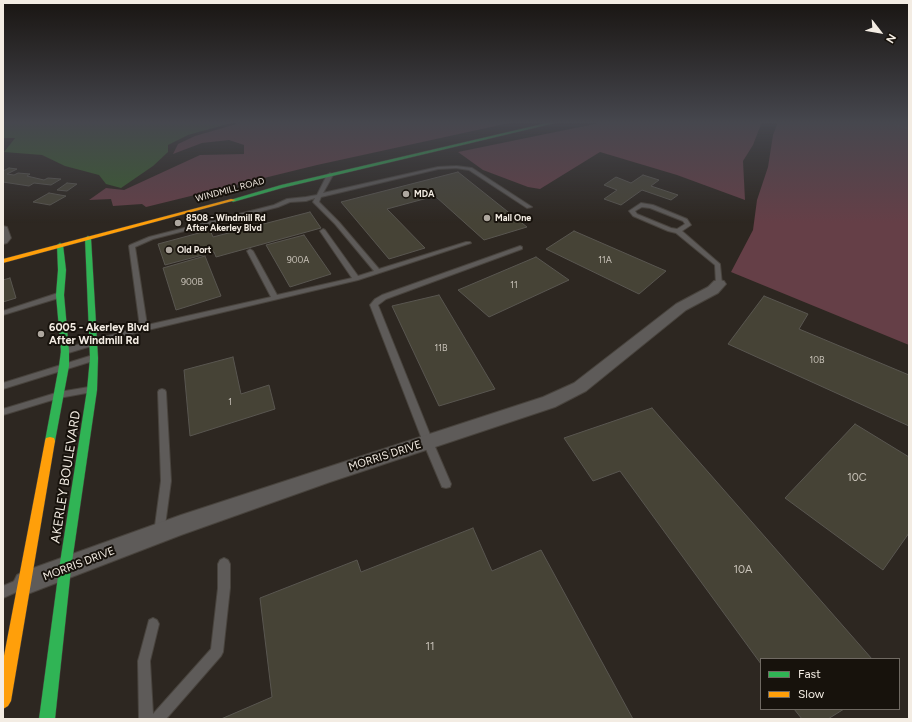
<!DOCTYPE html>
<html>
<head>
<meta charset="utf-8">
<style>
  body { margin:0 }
  #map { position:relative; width:912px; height:722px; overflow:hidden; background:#2d2721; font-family:Figtree,sans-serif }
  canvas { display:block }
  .frame { position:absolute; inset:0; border:4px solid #f3ece3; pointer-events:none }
  .legend { position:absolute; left:760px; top:658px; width:140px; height:52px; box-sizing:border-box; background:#17120c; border:1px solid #6f6962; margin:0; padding:5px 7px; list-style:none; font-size:12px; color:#f3ece3 }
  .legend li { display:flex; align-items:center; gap:8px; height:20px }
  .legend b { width:20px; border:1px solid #6f6962 }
  .north { position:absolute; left:860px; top:12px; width:40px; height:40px; -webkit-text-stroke:3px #17120c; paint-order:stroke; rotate:121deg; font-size:11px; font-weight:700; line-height:16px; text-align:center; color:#f3ece3 }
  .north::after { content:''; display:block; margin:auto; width:14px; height:18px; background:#f3ece3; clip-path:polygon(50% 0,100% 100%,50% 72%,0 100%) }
</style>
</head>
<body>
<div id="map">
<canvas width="912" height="722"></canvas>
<div class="frame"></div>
<ul class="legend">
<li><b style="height:5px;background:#30b455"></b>Fast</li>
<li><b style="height:5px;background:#ff9f0a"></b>Slow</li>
</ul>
<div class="north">N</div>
</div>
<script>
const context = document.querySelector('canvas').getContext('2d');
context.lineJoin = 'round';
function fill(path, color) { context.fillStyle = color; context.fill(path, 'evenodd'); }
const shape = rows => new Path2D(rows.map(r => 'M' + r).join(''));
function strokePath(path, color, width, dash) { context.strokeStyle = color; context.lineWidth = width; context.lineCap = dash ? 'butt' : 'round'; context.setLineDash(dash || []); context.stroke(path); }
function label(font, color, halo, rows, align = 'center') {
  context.font = font + ' Figtree,sans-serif'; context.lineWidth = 4; context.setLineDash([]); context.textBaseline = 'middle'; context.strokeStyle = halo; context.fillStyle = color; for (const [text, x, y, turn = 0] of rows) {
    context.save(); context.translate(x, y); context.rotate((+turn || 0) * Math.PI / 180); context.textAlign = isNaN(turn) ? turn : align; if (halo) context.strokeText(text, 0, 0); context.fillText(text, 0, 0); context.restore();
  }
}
fill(shape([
  [243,122,514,122,317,165,146,207,142,204,113,206,111,199,89,200,106,188,124,190,200,155,244,154,244,145,229,140,202,143,173,154,178,144,195,136],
  [604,122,762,122,753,145,743,161,745,200,677,175,600,152,540,189,528,187,483,170,458,152],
  [778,122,909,122,909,345,731,272,753,230,757,200,768,167,773,135]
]), '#653f47');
fill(shape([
  [3,122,235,122,188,135,168,145,168,152,153,166,121,188,106,184,99,175,65,166,42,155,4,152,15,138,3,138]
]), '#3a5d2f');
const building = shape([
  [9,168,17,169,7,174,14,175,18,173,30,174,27,176,44,180,48,178,61,179,51,185,34,183,29,186,3,182,3,171,9,168],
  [458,172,527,227,484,240,435,196,387,209,425,248,389,259,341,202,458,172],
  [643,175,659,180,651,186,678,195,671,200,642,190,621,205,604,199,617,190,604,185,616,177,631,183,643,175],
  [67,183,77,184,67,191,57,190,67,183],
  [49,193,66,196,50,205,33,202,49,193],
  [310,212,321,228,216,257,214,252,165,265,158,244,210,230,213,237,310,212],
  [574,231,666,271,639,294,546,249,574,231],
  [304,235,331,274,290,287,266,245,304,235],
  [205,256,221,296,176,310,163,268,205,256],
  [536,257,569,280,489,317,458,290,536,257],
  [10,278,16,298,3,302,3,280,10,278],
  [439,295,495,389,439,406,392,306,439,295],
  [764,296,808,314,799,329,909,375,909,426,728,344,764,296],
  [233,357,241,394,269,385,275,409,190,436,184,370,233,357],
  [652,408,872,659,761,659,761,664,620,471,593,481,564,438,652,408],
  [855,424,909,457,909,533,883,570,785,498,855,424],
  [473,528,492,571,541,550,633,719,221,719,272,697,260,598,357,560,361,572,473,528],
  [794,709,844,709,828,719,802,719,794,709]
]);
fill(building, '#464336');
strokePath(building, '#595650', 1);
const lane = shape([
  [456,166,472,168,532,207,527,208,469,170,456,168,438,169,321,197,319,202,339,222,379,269,466,242,470,242,471,243,358,280,131,334,65,354,61,351,62,349,140,327,129,246,130,245,149,237,274,205,287,199,306,197,317,195,327,175,330,173,333,175,323,193,438,167,456,166],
  [315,198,313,202,335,224,374,271,358,276,325,230,323,229,320,231,352,278,277,295,253,251,250,249,247,251,271,297,147,325,135,247,153,239,278,207,290,202,306,201,315,198],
  [641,203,653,205,687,219,691,225,682,231,720,264,722,284,721,285,719,286,716,284,715,265,676,233,668,231,633,216,629,211,641,203],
  [642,207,650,208,683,221,685,224,677,229,671,228,637,214,635,211,642,207],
  [520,246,522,247,522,249,386,299,378,305,433,442,451,484,450,487,446,488,442,487,423,442,370,305,375,299,382,295,520,246],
  [58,293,60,293,63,295,62,297,3,315,3,311,58,293],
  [93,355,96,356,97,358,96,360,3,389,3,383,93,355],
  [89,387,92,388,93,390,92,392,59,398,3,415,3,409,59,392,89,387],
  [162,389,165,390,166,392,171,481,164,533,163,537,159,538,155,537,154,533,161,481,158,392,159,390,162,389],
  [224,558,228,560,230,564,230,588,223,652,221,656,166,719,139,719,138,661,149,620,153,618,157,620,159,624,150,661,153,714,211,649,218,588,218,564,220,560,224,558],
  [17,580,21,582,23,586,21,590,3,598,3,586,17,580]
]);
const street = shape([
  [3,226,7,227,11,238,7,243,3,244,3,226],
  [719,280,724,281,726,284,718,293,686,310,586,391,555,407,330,482,181,535,25,595,17,591,13,583,17,575,25,571,181,515,543,397,574,383,676,304,708,287,714,281,719,280]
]);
const fast = shape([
  [551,122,559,122,282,188,233,202,230,200,281,185,551,122],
  [88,236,91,238,98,358,97,390,71,569,55,719,39,719,59,569,87,390,90,358,85,238,88,236],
  [60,243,63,245,66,270,64,295,69,351,69,366,55,441,54,444,50,445,46,444,45,441,59,366,61,351,56,295,58,270,57,245,60,243]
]);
const slow = shape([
  [231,199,236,200,3,263,3,259,231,199],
  [50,437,54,438,55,441,11,701,8,706,3,709,3,661,45,441,46,438,50,437]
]);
strokePath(lane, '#48433d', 2);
strokePath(street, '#48433d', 2);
strokePath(fast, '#48433d', 1);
strokePath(slow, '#48433d', 1);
strokePath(shape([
  [886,122,909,129]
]), '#635e5c', 1.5, [2, 2]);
fill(lane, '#5e5b59');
fill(street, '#5e5b59');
fill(fast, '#30b455');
fill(slow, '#ff9f0a');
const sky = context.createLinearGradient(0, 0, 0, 223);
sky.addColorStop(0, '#191512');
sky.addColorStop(0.55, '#46474e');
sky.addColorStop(1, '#46474e00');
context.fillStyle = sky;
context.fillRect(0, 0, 912, 223);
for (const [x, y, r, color] of [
  [406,194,4,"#aea79f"],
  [487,218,4,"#aea79f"],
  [178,223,4,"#aea79f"],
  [169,250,4,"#aea79f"],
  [41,334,4,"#aea79f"]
]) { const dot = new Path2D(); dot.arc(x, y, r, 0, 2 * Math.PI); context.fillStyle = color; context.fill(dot); strokePath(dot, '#17120c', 1.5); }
label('9px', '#f3ece3', '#17120c', [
  ["WINDMILL ROAD",230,190,-15]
]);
label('bold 9px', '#f3ece3', '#17120c', [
  ["MDA",414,194],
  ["8508 - Windmill Rd",186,218],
  ["After Akerley Blvd",186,228],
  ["Mall One",495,218],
  ["Old Port",177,250]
], 'left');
label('9px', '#c8c2b8', null, [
  ["900A",298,260],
  ["11A",605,260],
  ["900B",192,282],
  ["11",514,285],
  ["11B",441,348],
  ["10B",817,360],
  ["1",230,402]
]);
label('bold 11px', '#f3ece3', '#17120c', [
  ["6005 - Akerley Blvd",49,328],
  ["After Windmill Rd",49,341]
], 'left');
label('11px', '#f3ece3', '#17120c', [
  ["MORRIS DRIVE",385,456,-18],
  ["MORRIS DRIVE",79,564,-21]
]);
label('11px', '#c8c2b8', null, [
  ["10C",857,478],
  ["10A",743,570],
  ["11",430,647]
]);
label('13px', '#f3ece3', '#17120c', [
  ["AKERLEY BOULEVARD",66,477,-81]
]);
</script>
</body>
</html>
